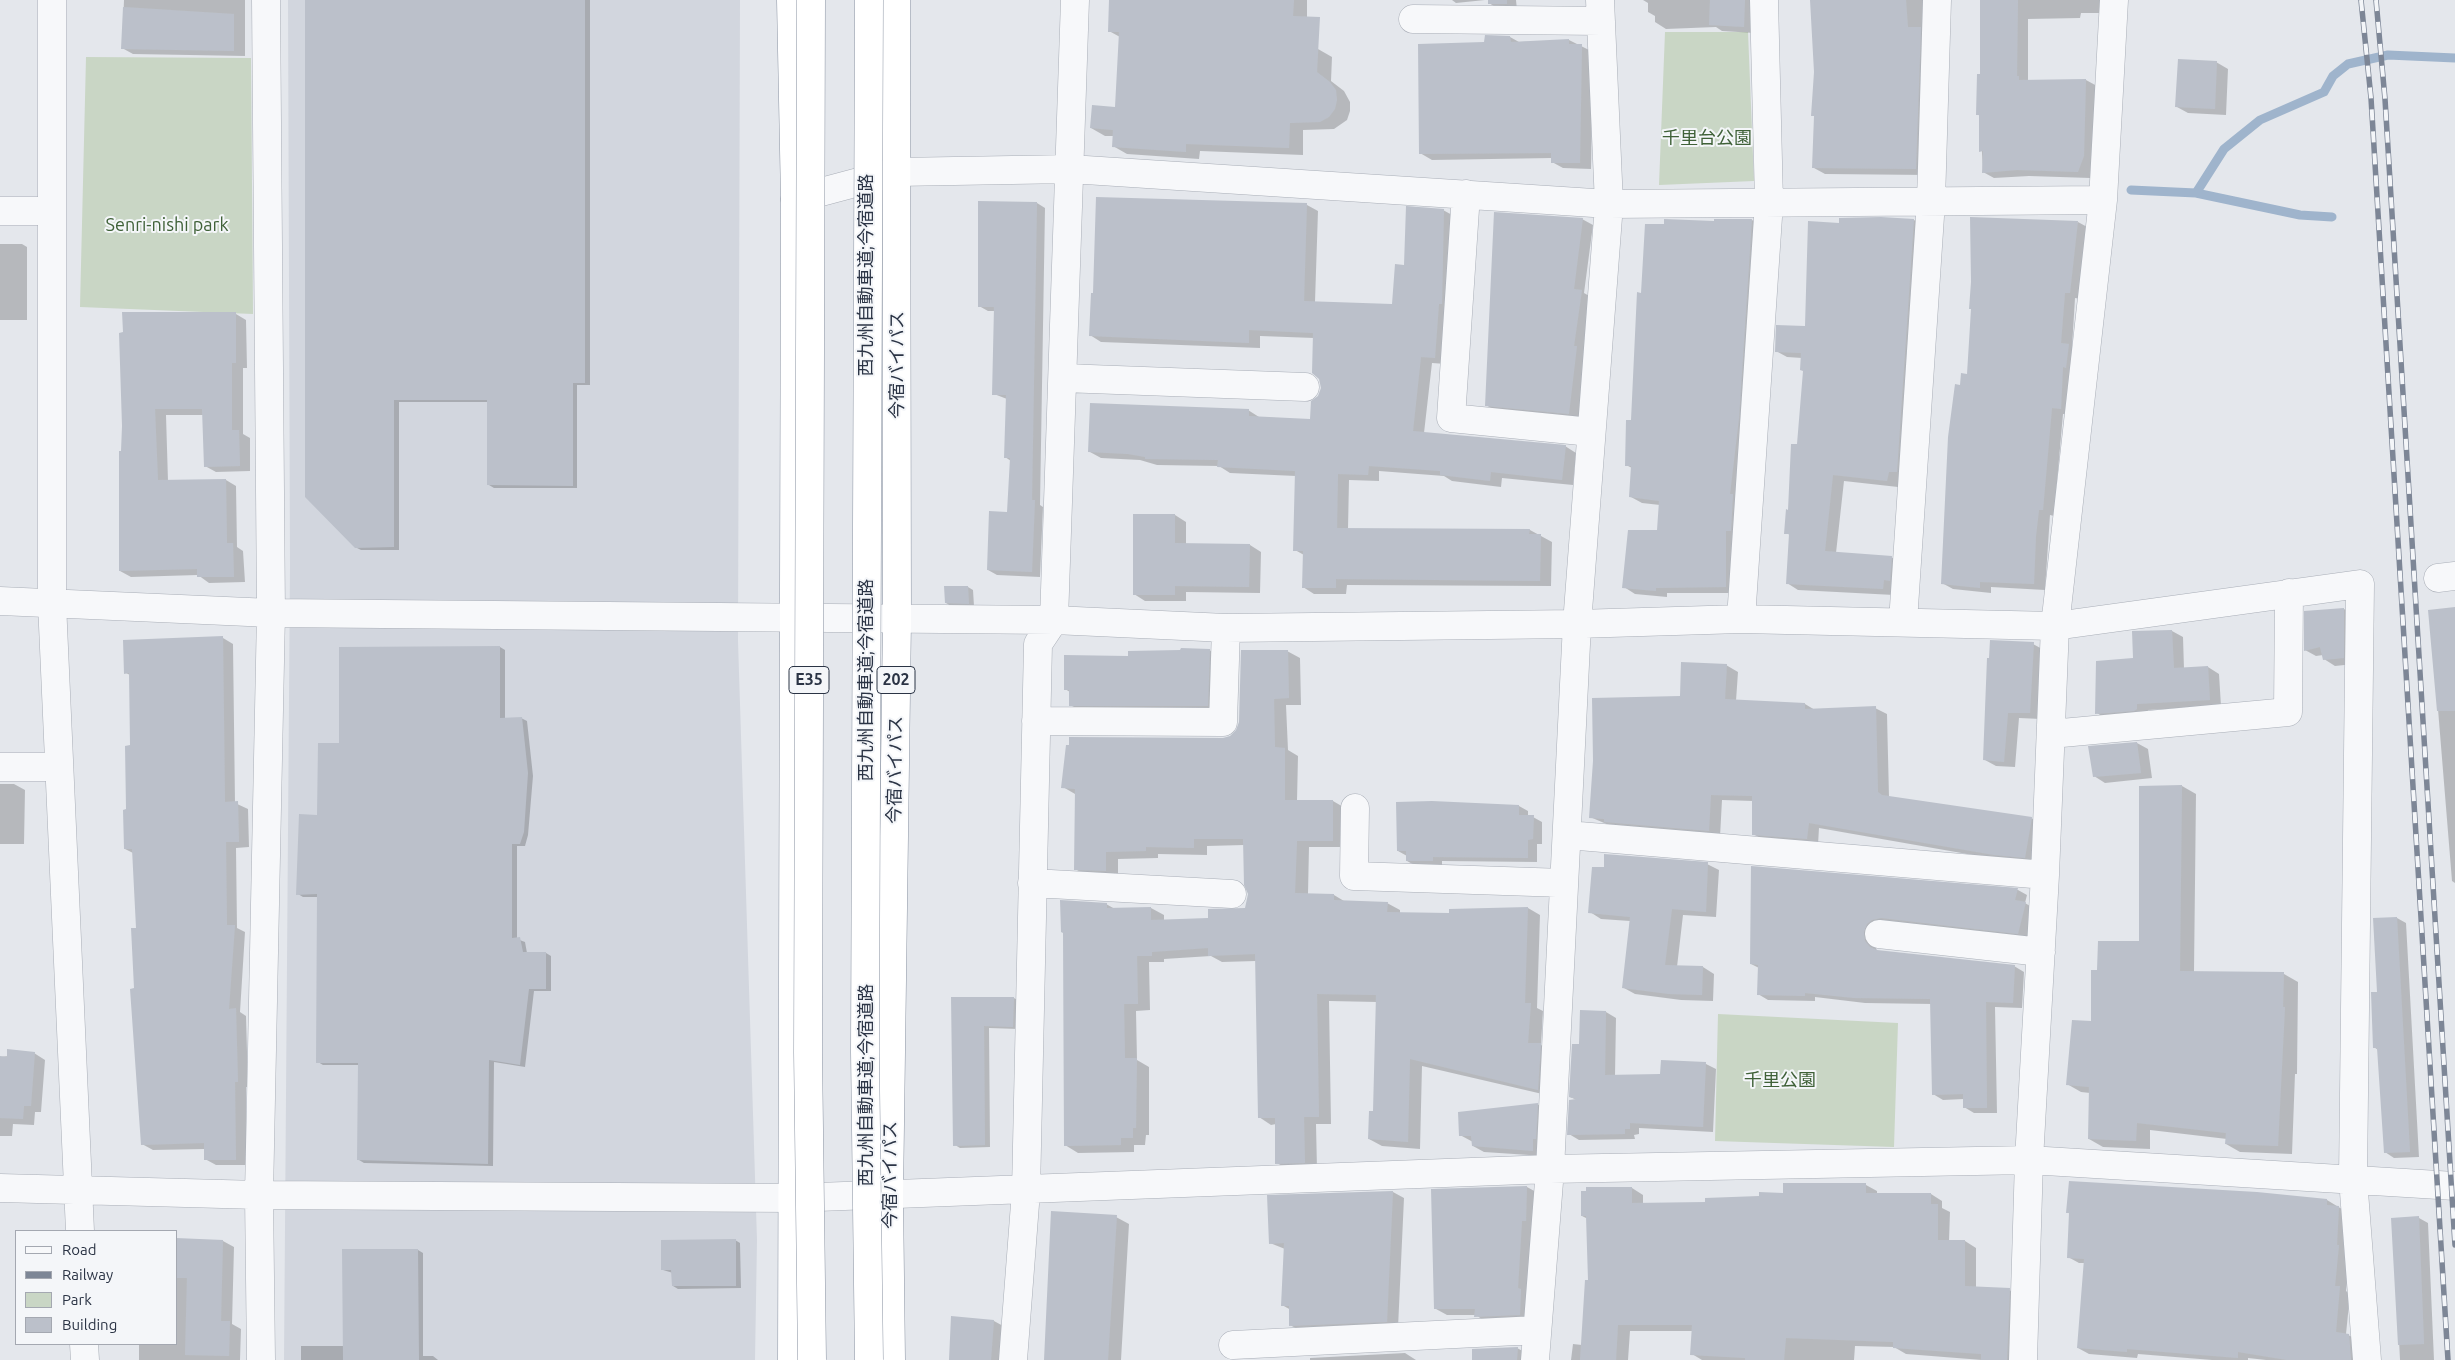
<!DOCTYPE html>
<html>
<head>
<meta charset="utf-8">
<style>
  body { margin:0 }
  #map { position:relative; width:2455px; height:1360px; overflow:hidden; background:#e4e7ec; font-family:Ubuntu,sans-serif }
  canvas { display:block }
  .legend { position:absolute; left:15px; top:1230px; width:162px; height:115px; box-sizing:border-box; background:#f4f6f9; border:1px solid #a4a8b1; margin:0; padding:6px 9px; list-style:none; font-size:15px; color:#2b3445 }
  .legend li { display:flex; align-items:center; gap:10px; height:25px }
  .legend b { width:25px; border:1px solid #a4a8b1 }
</style>
</head>
<body>
<div id="map">
<canvas width="2455" height="1360"></canvas>
<ul class="legend">
<li><b style="height:6px;background:#f7f8fa"></b>Road</li>
<li><b style="height:6px;background:#7d8696"></b>Railway</li>
<li><b style="height:14px;background:#c9d6c5"></b>Park</li>
<li><b style="height:14px;background:#bbc0ca"></b>Building</li>
</ul>
</div>
<script>
const context = document.querySelector('canvas').getContext('2d');
context.lineJoin = 'round';
function fill(path, color) { context.fillStyle = color; context.fill(path, 'evenodd'); }
const shape = rows => new Path2D(rows.map(r => 'M' + r).join(''));
function strokePath(path, color, width, dash) { context.strokeStyle = color; context.lineWidth = width; context.lineCap = dash ? 'butt' : 'round'; context.setLineDash(dash || []); context.stroke(path); }
function label(font, color, halo, rows, align = 'center') {
  context.font = font + ' Ubuntu,"Noto Sans JP",sans-serif'; context.lineWidth = 4; context.setLineDash([]); context.textBaseline = 'middle'; context.strokeStyle = halo; context.fillStyle = color; for (const [text, x, y, turn = 0] of rows) {
    context.save(); context.translate(x, y); context.rotate((+turn || 0) * Math.PI / 180); context.textAlign = isNaN(turn) ? turn : align; if (halo) context.strokeText(text, 0, 0); context.fillText(text, 0, 0); context.restore();
  }
}
fill(shape([
  [288,0,740,0,738,641,757,1240,755,1360,284,1360,290,566]
]), '#d2d6de');
fill(shape([
  [1665,32,1748,32,1754,181,1659,185],
  [86,57,251,58,253,314,80,307],
  [1718,1014,1898,1023,1894,1147,1715,1141]
]), '#c9d6c5');
fill(shape([
  [124,0,245,0,245,56,133,54,122,48],
  [306,0,590,0,590,385,577,385,577,488,494,488,489,485,488,402,399,402,399,550,361,550,355,547],
  [1110,0,1307,0,1307,18,1291,50,1318,49,1332,57,1331,81,1344,91,1350,102,1350,111,1347,120,1334,129,1303,130,1303,155,1200,151,1199,159,1127,154,1113,146,1114,136,1105,136,1091,128,1116,108,1120,37,1109,31],
  [1452,0,1485,0,1456,3],
  [1490,0,1516,0,1517,10,1500,10,1489,3],
  [1643,0,1757,0,1755,33,1722,31,1716,27,1666,29,1655,22,1655,16,1648,12,1648,3],
  [1811,0,1930,0,1927,175,1825,174,1814,168,1815,117,1813,115,1815,72],
  [1981,0,2103,0,2103,13,2081,13,2080,18,2028,19,2028,81,2086,80,2097,86,2095,162,2090,178,2029,176,1994,178,1983,172,1980,116,1977,114,1981,76],
  [1510,37,1519,42,1569,40,1593,52,1591,169,1563,168,1552,162,1552,158,1432,160,1420,153,1486,44],
  [2216,62,2228,69,2226,115,2188,113,2177,107],
  [1097,198,1307,205,1318,211,1315,302,1393,305,1405,266,1443,210,1454,216,1446,364,1432,363,1424,433,1565,446,1576,453,1573,485,1502,478,1501,487,1452,481,1444,476,1379,471,1379,481,1349,480,1348,529,1530,530,1552,542,1551,586,1347,585,1346,594,1314,594,1303,587,1304,555,1295,550,1296,476,1230,473,1219,466,1157,465,1140,460,1101,458,1090,452,1248,410,1259,417,1312,420,1322,387,1314,338,1260,336,1260,348,1101,342,1090,335,1094,295],
  [1037,203,1045,208,1040,505,1043,507,1040,577,997,575,988,570,1008,513,1011,461,1005,457,1007,399,994,394,995,311,988,311,979,306],
  [1582,219,1593,225,1584,293,1591,297,1584,352,1586,353,1579,419,1496,411,1486,405],
  [1752,220,1763,227,1736,593,1667,593,1667,597,1635,594,1624,587,1658,531,1660,505,1642,503,1631,497,1632,468,1626,465,1633,422,1642,294,1715,223],
  [1914,220,1925,227,1898,487,1844,481,1836,553,1891,557,1902,564,1894,595,1798,590,1787,583,1790,535,1786,533,1798,446,1804,371,1802,358,1787,357,1776,351,1806,328,1840,224],
  [2078,222,2089,228,2081,299,2075,298,2072,348,2079,352,2072,414,2063,414,2054,516,2050,515,2045,590,1991,587,1991,593,1953,589,1942,583,1961,387],
  [0,244,22,244,27,247,27,320,0,320],
  [236,314,246,320,247,368,243,368,243,434,250,438,250,471,216,472,205,466,204,415,166,415,168,481,226,480,236,486,237,547,243,551,245,582,209,583,198,575,131,577,120,571,123,427],
  [1175,515,1186,522,1186,545,1250,545,1261,552,1260,593,1186,592,1186,601,1145,601,1134,594],
  [968,587,973,590,974,606,951,606,946,603],
  [2344,609,2355,616,2354,664,2335,666,2324,659,2323,655,2316,656,2305,650],
  [2455,609,2455,883,2452,881,2430,611],
  [2172,631,2183,637,2184,669,2208,667,2219,674,2221,706,2148,710,2148,715,2108,720,2097,713,2134,659],
  [223,638,233,644,235,803,248,809,249,847,236,848,237,928,245,932,240,1012,246,1016,248,1087,246,1087,246,1165,216,1165,205,1159,205,1149,153,1150,142,1144,135,990,137,929,133,853,125,849,132,747,130,675,126,673],
  [2033,644,2044,650,2041,719,2019,718,2015,767,1996,766,1985,760],
  [500,647,505,650,505,719,521,718,527,721,533,776,528,835,525,846,517,846,517,939,525,942,527,953,546,953,551,956,551,991,534,991,525,1067,494,1062,493,1166,364,1163,359,1160,359,1065,323,1065,318,1062,318,897,303,897,298,894,340,744],
  [1209,650,1219,655,1217,711,1080,710,1070,705,1070,692,1065,689,1129,657],
  [1287,651,1300,658,1301,705,1286,705,1288,750,1298,756,1297,801,1333,801,1345,808,1345,847,1309,847,1308,894,1334,895,1344,901,1387,903,1400,910,1400,913,1451,914,1528,908,1540,915,1537,1008,1543,1011,1541,1045,1553,1052,1551,1096,1422,1066,1420,1149,1382,1146,1369,1139,1374,1113,1377,1002,1329,1001,1331,1124,1316,1124,1317,1169,1289,1170,1277,1163,1276,1124,1271,1125,1259,1117,1256,961,1222,962,1211,956,1164,959,1164,962,1149,962,1150,1010,1136,1011,1137,1060,1149,1067,1149,1135,1146,1135,1145,1145,1134,1145,1134,1152,1078,1153,1065,1145,1106,904,1115,909,1151,908,1164,915,1164,921,1209,920,1246,909,1249,894,1244,845,1207,846,1207,855,1158,854,1158,858,1118,859,1118,878,1088,876,1075,869,1075,794,1063,787,1231,737,1237,731],
  [1726,665,1738,672,1736,701,1805,704,1815,710,1875,708,1887,714,1889,797,2031,818,2042,824,2036,863,2007,861,1819,828,1818,845,1764,840,1753,834,1753,801,1722,800,1720,837,1616,828,1590,817,1681,698],
  [2137,743,2148,749,2152,778,2105,783,2094,776,2090,747],
  [0,784,14,784,25,790,24,844,0,844],
  [2182,786,2196,794,2194,972,2284,974,2298,982,2297,1074,2295,1074,2292,1154,2240,1152,2226,1144,2227,1139,2150,1130,2150,1149,2103,1147,2089,1139,2090,1093,2081,1092,2067,1084,2092,1022,2099,971,2140,943,2140,787],
  [1519,806,1528,811,1528,817,1533,817,1542,822,1542,844,1537,844,1537,862,1442,861,1442,865,1416,866,1407,861,1407,856,1398,851],
  [1707,864,1719,870,1716,917,1683,915,1677,967,1703,967,1714,974,1713,1001,1681,1000,1635,994,1624,988,1630,921,1601,919,1590,912],
  [1752,867,2018,890,2027,895,2025,903,2035,909,2028,939,1873,938,1877,951,2014,966,2024,972,2022,1008,1995,1007,1997,1113,1974,1113,1964,1107,1964,1099,1943,1100,1933,1094,1932,1004,1865,1003,1815,997,1815,1001,1768,1000,1758,994,1759,968,1751,964],
  [2397,918,2406,923,2419,1157,2394,1158,2385,1152,2378,1050,2374,1047,2378,993],
  [1014,998,1019,1001,1018,1029,989,1028,990,1147,960,1148,955,1145,952,999],
  [1606,1012,1616,1018,1615,1076,1661,1075,1662,1061,1706,1064,1716,1069,1713,1132,1639,1128,1639,1134,1634,1135,1635,1139,1579,1140,1569,1134,1577,1100,1570,1097,1580,1046],
  [34,1053,45,1060,41,1112,35,1112,34,1125,13,1124,12,1136,0,1136,0,1057],
  [1537,1104,1548,1111,1544,1156,1484,1152,1473,1146,1473,1142,1460,1135],
  [1866,1185,1877,1191,1877,1194,1931,1194,1942,1201,1942,1208,1950,1212,1949,1241,1965,1241,1976,1248,1976,1288,2009,1290,2021,1296,2019,1360,1982,1360,1906,1354,1894,1347,1855,1346,1854,1360,1702,1360,1692,1354,1693,1331,1630,1331,1628,1360,1571,1360,1573,1344,1582,1345,1589,1281,1588,1219,1582,1216,1587,1188,1632,1188,1643,1195,1643,1204,1706,1203],
  [1527,1187,1538,1193,1531,1321,1487,1323,1476,1315,1447,1315,1436,1309,1432,1190],
  [1393,1192,1404,1198,1398,1328,1301,1331,1290,1325,1291,1310,1282,1305,1285,1249,1270,1243,1268,1197],
  [2257,1193,2327,1200,2350,1214,2350,1253,2346,1291,2350,1294,2346,1334,2360,1341,2361,1360,2266,1360,2248,1358,2248,1360,2212,1360,2138,1354,2137,1358,2089,1354,2078,1348,2085,1263,2079,1263,2068,1257,2070,1214,2067,1212],
  [1116,1217,1129,1224,1121,1360,1045,1360],
  [2419,1218,2428,1223,2434,1360,2400,1360,2393,1219],
  [176,1239,223,1241,234,1247,232,1324,241,1329,240,1360,139,1360,139,1344,176,1344],
  [735,1240,740,1243,741,1288,678,1289,673,1286,673,1273,663,1270],
  [418,1250,423,1253,423,1356,433,1356,438,1360,301,1360,301,1346,344,1346],
  [952,1318,994,1321,1005,1327,1003,1360,950,1360],
  [1517,1348,1530,1355,1530,1360,1473,1360],
  [1405,1353,1416,1360,1310,1360,1310,1358]
]), '#0003');
strokePath(shape([
  [2131,190,2196,193,2224,149,2260,120,2324,92,2333,76,2348,64,2388,55,2455,58],
  [2196,193,2300,215,2332,217]
]), '#9fb4cc', 9);
fill(shape([
  [305,0,585,0,585,383,573,383,573,486,487,485,487,400,394,400,394,547,355,548,305,497],
  [1109,0,1294,0,1293,16,1320,17,1317,72,1330,82,1336,90,1337,100,1335,109,1329,117,1320,122,1290,123,1289,148,1186,144,1186,152,1112,147,1113,130,1090,128,1092,105,1115,107,1119,32,1108,32],
  [1488,0,1507,0,1507,4,1488,4],
  [1710,0,1745,0,1744,27,1709,25],
  [1810,0,1906,0,1908,27,1921,27,1916,169,1812,168,1814,116,1811,116,1814,72],
  [1980,0,2018,0,2017,76,2019,76,2019,80,2086,79,2084,156,2078,172,2017,170,1982,173,1983,151,1979,152,1979,115,1976,115,1977,74,1980,74],
  [123,7,234,14,234,51,121,49],
  [1485,35,1510,36,1511,42,1569,39,1569,44,1582,44,1580,163,1551,163,1551,153,1419,154,1418,44,1484,42],
  [2178,59,2217,61,2215,109,2175,107],
  [1096,197,1307,203,1304,301,1392,304,1395,264,1404,265,1406,206,1444,209,1442,304,1439,304,1435,358,1421,357,1413,431,1566,445,1562,480,1491,472,1490,481,1440,475,1440,471,1369,466,1368,475,1338,474,1337,528,1530,529,1529,534,1541,534,1540,581,1336,579,1336,588,1302,588,1303,551,1293,551,1295,471,1217,467,1218,460,1145,459,1145,457,1128,454,1088,452,1090,403,1249,409,1249,416,1310,419,1311,401,1318,396,1321,388,1319,379,1312,373,1313,333,1249,330,1249,343,1089,336,1091,293,1093,293],
  [978,201,1037,202,1032,500,1035,500,1032,572,987,570,989,511,1007,512,1010,458,1004,458,1006,395,992,395,994,307,978,307],
  [1494,212,1583,218,1574,289,1582,290,1574,346,1577,346,1569,414,1485,406],
  [1881,217,1914,219,1897,472,1889,472,1887,481,1833,475,1825,551,1892,556,1890,581,1884,580,1883,589,1786,584,1789,534,1784,534,1786,509,1788,510,1791,444,1797,444,1803,371,1800,370,1801,353,1775,352,1776,325,1805,326,1808,221,1839,223,1839,218],
  [1970,217,2078,221,2070,293,2065,293,2061,343,2069,344,2066,368,2063,367,2061,409,2052,408,2043,510,2039,510,2036,536,2034,584,1980,582,1980,588,1941,584,1948,437,1955,384,1960,385,1961,373,1967,374,1971,309,1969,309,1971,282],
  [1664,219,1714,221,1714,219,1752,219,1739,418,1730,494,1733,494,1731,531,1726,531,1726,587,1656,588,1656,591,1622,588,1628,530,1657,530,1659,501,1629,497,1631,466,1625,466,1626,420,1631,420,1637,292,1641,293,1645,224,1664,224],
  [122,312,236,312,236,363,232,363,232,430,239,430,240,466,204,467,202,409,155,409,158,480,226,479,227,543,233,543,234,577,197,577,197,569,119,571,119,451,121,451,122,426,119,333,123,332],
  [1133,514,1175,514,1175,543,1250,544,1249,587,1175,586,1175,595,1133,595],
  [944,586,968,586,969,604,945,603],
  [2455,607,2455,711,2437,711,2428,610],
  [2344,608,2344,658,2323,660,2320,647,2304,651,2304,611],
  [2172,630,2174,668,2208,666,2210,700,2137,704,2137,709,2134,711,2095,714,2096,661,2133,658,2132,631],
  [223,636,225,802,238,801,239,842,226,842,227,925,235,925,229,1009,236,1008,238,1082,235,1082,236,1160,204,1160,204,1143,141,1145,130,989,134,988,131,928,136,928,132,849,124,849,123,810,126,809,125,746,130,745,129,673,124,674,123,640],
  [1990,640,2034,642,2030,713,2008,713,2004,762,1983,760,1987,658,1989,658],
  [500,646,500,718,522,717,528,773,524,832,520,844,512,844,512,938,520,937,523,952,546,952,546,989,529,989,520,1065,489,1060,488,1164,357,1160,358,1063,316,1063,317,894,296,895,299,814,317,815,318,743,339,743,339,647],
  [1181,648,1210,649,1208,706,1069,706,1069,690,1064,690,1064,655,1128,656,1128,651,1180,650],
  [1241,650,1288,650,1289,698,1274,699,1275,747,1285,748,1285,800,1333,800,1333,841,1297,841,1295,893,1334,894,1334,900,1388,902,1387,912,1449,913,1449,909,1528,907,1525,1003,1531,1003,1528,1043,1541,1043,1538,1090,1410,1059,1408,1142,1368,1139,1369,1111,1373,1111,1376,995,1317,994,1319,1117,1304,1117,1305,1163,1275,1164,1275,1118,1258,1118,1255,954,1208,956,1208,948,1152,952,1152,956,1137,956,1138,1004,1124,1004,1125,1058,1137,1058,1136,1128,1133,1128,1133,1138,1121,1138,1121,1145,1064,1146,1063,933,1061,932,1060,900,1107,903,1107,908,1151,907,1151,920,1208,918,1208,909,1245,908,1248,894,1244,885,1243,839,1194,839,1194,848,1146,847,1146,851,1106,852,1106,871,1074,870,1075,789,1061,788,1066,745,1069,745,1069,737,1223,738,1230,736,1236,730,1239,722],
  [1681,662,1727,664,1725,699,1805,703,1805,709,1876,706,1878,792,1882,795,2032,817,2025,858,1994,855,1809,823,1807,839,1752,835,1752,796,1711,795,1709,831,1604,822,1604,819,1589,818,1593,761,1592,698,1680,696],
  [2137,742,2141,773,2093,777,2088,746],
  [2182,785,2180,971,2284,972,2283,1007,2285,1007,2278,1146,2225,1144,2226,1133,2137,1123,2136,1141,2088,1139,2089,1087,2066,1085,2072,1020,2091,1021,2091,970,2097,970,2098,941,2139,941,2139,786],
  [1432,801,1519,805,1519,815,1534,815,1533,839,1528,840,1528,858,1433,857,1433,861,1406,861,1406,851,1397,851,1396,802],
  [1604,854,1708,862,1706,912,1672,909,1665,965,1703,966,1702,995,1669,994,1622,988,1630,917,1588,913,1592,867,1604,867],
  [1751,866,2018,888,2015,900,2026,902,2018,934,1881,918,1872,920,1867,924,1864,932,1865,941,1870,947,1877,950,2015,965,2013,1003,1986,1002,1987,1108,1963,1108,1963,1094,1932,1095,1930,999,1854,998,1805,993,1805,996,1757,995,1758,965,1750,964],
  [2397,917,2410,1152,2384,1153,2377,1048,2373,1048,2371,992,2377,992,2373,918],
  [951,997,1014,997,1013,1027,984,1026,985,1145,953,1146],
  [1580,1010,1606,1011,1605,1075,1660,1074,1661,1060,1706,1062,1703,1127,1630,1123,1630,1129,1625,1129,1625,1134,1567,1135,1569,1100,1576,1099,1569,1097,1572,1044,1579,1044],
  [7,1049,35,1052,31,1106,24,1106,23,1119,0,1118,0,1056,7,1057],
  [1538,1103,1536,1139,1533,1139,1533,1151,1472,1146,1471,1136,1459,1136,1458,1112],
  [2069,1181,2257,1192,2327,1199,2327,1205,2339,1206,2337,1245,2339,1245,2335,1286,2340,1286,2336,1332,2349,1334,2351,1360,2287,1360,2238,1352,2238,1358,2127,1349,2127,1352,2077,1348,2084,1259,2067,1258,2069,1213,2066,1213],
  [1783,1183,1866,1183,1866,1193,1931,1193,1931,1204,1938,1204,1938,1240,1965,1240,1965,1286,2010,1288,2007,1360,1981,1360,1981,1354,1893,1348,1893,1342,1786,1338,1784,1360,1745,1360,1745,1358,1690,1355,1692,1325,1618,1325,1616,1360,1580,1360,1585,1280,1588,1280,1586,1216,1581,1216,1581,1191,1586,1191,1586,1187,1632,1187,1632,1203,1705,1202,1705,1198,1759,1196,1759,1192,1783,1193],
  [1527,1186,1526,1221,1522,1221,1518,1288,1521,1289,1520,1315,1474,1317,1475,1309,1434,1309,1431,1189],
  [1393,1191,1387,1322,1289,1326,1289,1306,1281,1306,1284,1243,1269,1244,1267,1195],
  [1051,1211,1117,1215,1108,1360,1044,1360],
  [2419,1216,2424,1344,2398,1345,2391,1218],
  [176,1238,223,1240,221,1321,230,1321,229,1356,185,1355,187,1278,176,1278],
  [736,1239,736,1286,672,1286,671,1270,661,1270,661,1240],
  [342,1249,418,1249,419,1360,343,1360],
  [951,1316,994,1320,991,1360,949,1360],
  [1518,1347,1517,1360,1472,1360,1472,1349]
]), '#bbc0ca');
const minor = shape([
  [52,0,52,603,80,1231],
  [1413,19,1601,21],
  [1466,194,1451,418,1591,432],
  [795,199,896,172,1070,169,1609,204,2103,200],
  [0,211,52,211],
  [1063,378,1305,387],
  [2438,578,2455,576],
  [0,601,271,613,1054,620,1226,628,1577,624,1741,619,2055,626,2360,584,2353,1179,2367,1360],
  [1741,619,1769,202,1764,0],
  [1903,622,1931,201,1937,0],
  [1036,721,1223,722,1226,628],
  [2051,734,2288,712,2289,593],
  [0,767,59,767],
  [1355,808,1354,876,1564,883],
  [1567,835,2045,875],
  [1032,883,1232,894],
  [1879,934,2041,952],
  [0,1188,259,1195,792,1198,1550,1169,2029,1160,2455,1186],
  [84,1344,85,1360],
  [1233,1345,1537,1330],
  [261,1360,259,1195,271,613,266,0],
  [1013,1360,1026,1191,1038,644,1054,620,1075,0],
  [1535,1360,1550,1169,1577,624,1609,204,1600,0],
  [2023,1360,2029,1160,2045,875,2055,626,2103,200,2114,0]
]);
const trunk = shape([
  [791,0,795,199,792,1360],
  [891,1360,889,1196,897,620,896,0]
]);
strokePath(minor, '#a9aeb7', 29);
strokePath(trunk, '#8b94a3', 29);
strokePath(minor, '#f7f8fa', 28);
strokePath(trunk, '#fff', 28);
const rail = shape([
  [2361,0,2371,98,2448,1360],
  [2376,0,2385,99,2455,1245]
]);
strokePath(rail, '#7d8696', 5.5);
strokePath(rail, '#f4f6f9', 4, [11]);
const motorwayBridge = shape([
  [811,0,808,1052,812,1360],
  [869,0,865,1052,869,1360]
]);
strokePath(motorwayBridge, '#8b94a3', 29, []);
strokePath(motorwayBridge, '#fff', 28);
for (const [x, y, w] of [
  [809,680,40],
  [896,680,38]
]) { const box = new Path2D(); box.roundRect(x - w / 2, y - 13.5, w, 27, 4); context.fillStyle = '#f4f6f9'; context.fill(box); strokePath(box, '#2b3445', 1); }
label('bold 16px', '#2b3445', null, [
  ["E35",809,680],
  ["202",896,680]
]);
label('18px', '#3f6138', '#f4f6f9', [
  ["千里台公園",1707,138],
  ["Senri-nishi park",167,225],
  ["千里公園",1780,1080]
]);
label('18px', '#2b3445', '#f4f6f9', [
  ["西九州自動車道;今宿道路",866,275,-90],
  ["今宿バイパス",897,365,-90],
  ["西九州自動車道;今宿道路",866,680,-90],
  ["今宿バイパス",895,770,-89],
  ["西九州自動車道;今宿道路",866,1085,-90],
  ["今宿バイパス",890,1175,-90]
]);
</script>
</body>
</html>
